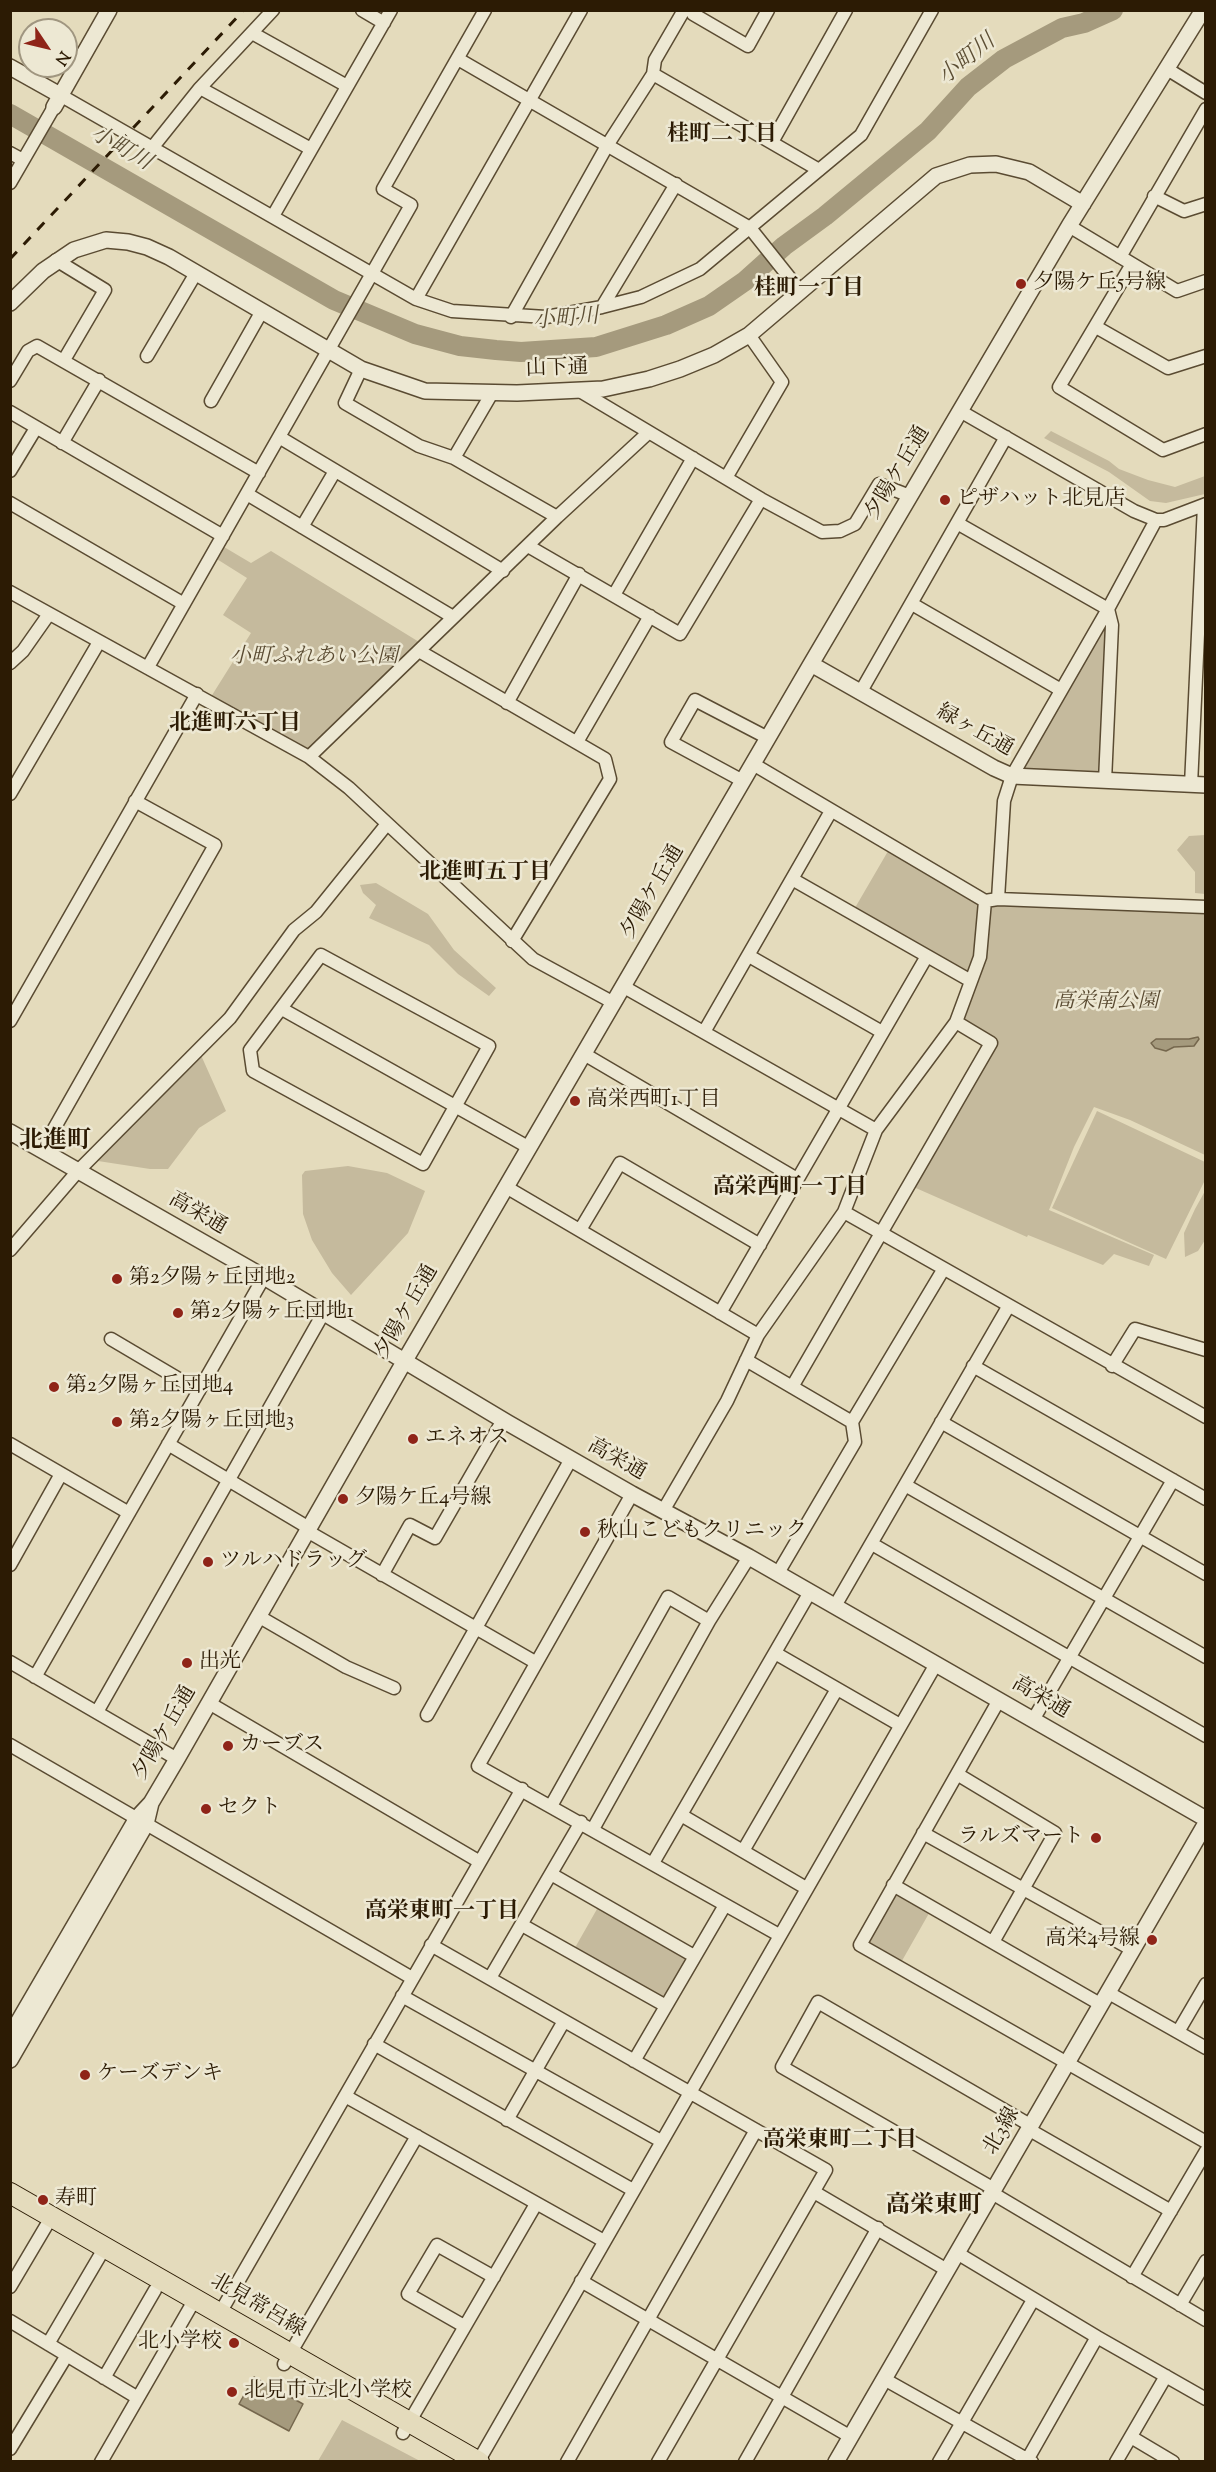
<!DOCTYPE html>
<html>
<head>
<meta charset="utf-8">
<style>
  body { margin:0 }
  #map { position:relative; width:1216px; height:2472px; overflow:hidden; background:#e4dbbc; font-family:"Sorts Mill Goudy",serif }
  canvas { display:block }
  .frame { position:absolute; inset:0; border:12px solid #2c1b04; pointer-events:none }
  .north { position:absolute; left:18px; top:18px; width:60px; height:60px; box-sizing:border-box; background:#ede8d3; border:2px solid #a09680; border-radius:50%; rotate:125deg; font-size:16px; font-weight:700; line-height:24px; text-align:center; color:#2c1b04 }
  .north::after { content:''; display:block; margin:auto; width:21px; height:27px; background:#8f2418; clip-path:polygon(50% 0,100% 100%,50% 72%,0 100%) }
</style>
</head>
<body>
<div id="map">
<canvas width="1216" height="2472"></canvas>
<div class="frame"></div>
<div class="north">N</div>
</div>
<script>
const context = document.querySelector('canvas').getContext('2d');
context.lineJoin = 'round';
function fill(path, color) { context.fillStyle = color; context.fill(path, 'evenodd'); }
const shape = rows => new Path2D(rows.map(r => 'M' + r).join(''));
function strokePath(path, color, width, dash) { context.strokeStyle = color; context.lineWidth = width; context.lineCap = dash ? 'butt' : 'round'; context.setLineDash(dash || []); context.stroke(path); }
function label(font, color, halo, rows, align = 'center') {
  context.font = font + ' "Sorts Mill Goudy","Noto Serif JP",serif'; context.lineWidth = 5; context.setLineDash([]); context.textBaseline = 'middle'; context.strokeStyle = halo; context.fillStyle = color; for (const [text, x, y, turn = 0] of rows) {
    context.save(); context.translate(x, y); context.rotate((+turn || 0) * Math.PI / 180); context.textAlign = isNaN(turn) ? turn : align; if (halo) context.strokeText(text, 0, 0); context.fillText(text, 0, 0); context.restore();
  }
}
fill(shape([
  [1051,431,1109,461,1119,469,1148,480,1175,487,1205,476,1205,494,1166,503,1150,501,1109,472,1044,438],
  [219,544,251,563,271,551,424,645,309,757,209,700,251,633,223,615,247,578,212,556],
  [1108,609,1105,781,1012,776],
  [1205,835,1205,894,1195,893,1195,872,1177,850,1189,836],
  [891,846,985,901,1205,907,1205,1155,1130,1120,1094,1107,1074,1147,1049,1210,1154,1255,1149,1266,1114,1254,1103,1265,1028,1235,1027,1237,909,1185,991,1043,956,1022,971,981,852,913],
  [376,883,428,914,454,950,496,988,489,996,458,974,429,945,369,918,376,905,363,893,360,885],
  [200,1053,226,1111,199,1128,168,1169,150,1169,98,1161,99,1153],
  [1097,1111,1205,1162,1205,1180,1166,1259,1052,1208],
  [348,1166,387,1173,425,1191,408,1233,351,1295,332,1273,312,1240,303,1214,302,1175,305,1171],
  [1205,1191,1205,1240,1198,1251,1185,1257,1184,1233,1195,1209],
  [893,1885,932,1908,899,1966,860,1945],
  [601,1902,694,1956,666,2006,572,1953],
  [342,2420,420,2461,318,2461]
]), '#c5ba9d');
const water = shape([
  [1198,1037,1199,1039,1194,1046,1174,1047,1166,1051,1155,1048,1151,1043,1156,1039,1189,1039,1198,1037],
  [254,2377,303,2404,289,2431,239,2404,254,2377]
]);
fill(water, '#a59a7d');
strokePath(water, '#75674d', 1.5);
strokePath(shape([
  [10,114,334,300,415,334,460,346,496,350,521,352,596,347,666,325,709,306,745,281,784,246,825,216,928,131,968,87,1004,59,1062,28,1084,23,1113,10]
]), '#a59a7d', 20);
const minor = shape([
  [362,10,384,23],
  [693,14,748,46,768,10],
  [252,33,347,86],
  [458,59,750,228,801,292],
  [1167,69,1206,93],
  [653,74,819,170],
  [200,88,311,149],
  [60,95,416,299,452,311,546,317,602,307,641,297,700,269,861,135,932,10],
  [772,142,846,10],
  [152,148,200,88,273,10],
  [10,153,23,160],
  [10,183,54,107],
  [1154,196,1184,211,1206,204],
  [273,216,391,10],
  [1069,226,1177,291,1206,281],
  [1120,257,1206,109],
  [56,260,105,290,64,360],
  [1132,264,1059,387,1163,450,1206,434],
  [416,299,581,10],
  [602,307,676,184],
  [511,317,608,144,653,74,655,60,684,10],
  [1096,327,1168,368,1206,356],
  [147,356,196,273],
  [361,369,345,403,419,446,454,458],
  [10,381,28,351,37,346,259,473],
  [580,391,761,499,822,532,840,531,855,524,879,484,910,496],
  [492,393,454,458,557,517],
  [211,401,262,311],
  [960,411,1134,511,1156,520,1164,520,1206,504],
  [10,412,223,536],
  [279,437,503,571],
  [62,443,99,380],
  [10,471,36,428],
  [726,478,782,382,749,335],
  [247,494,453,617],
  [10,503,184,604],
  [957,523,1108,609,1112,625,1105,781],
  [302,527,335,471],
  [528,546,680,634,761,499],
  [10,592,309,757,349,788,533,959,614,1003],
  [614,595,693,458],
  [912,604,1061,690],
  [419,651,605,759,610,779,512,941],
  [10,663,23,651,49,614],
  [148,667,411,205,383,189,485,10],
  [860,693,1006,437],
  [507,703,579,574],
  [577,742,650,616],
  [309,757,557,517,648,433],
  [753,764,985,901,998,899,1206,907],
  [743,781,671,742,695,700,768,738],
  [1191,785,1204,505],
  [10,794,99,642],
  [792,879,971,981],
  [998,899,1004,801,1012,776,1108,609,1156,520],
  [321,955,489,1046,423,1164,253,1071,250,1050,321,955],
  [749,956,882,1032],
  [624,987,876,1130],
  [282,1009,528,1147],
  [10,1021,197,694],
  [704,1032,831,811],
  [584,1054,797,1179],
  [42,1150,215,845,135,801],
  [506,1187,758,1335],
  [844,1212,1206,1417],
  [580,1230,620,1163,760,1245],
  [10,1250,78,1171,230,1018,294,930,316,912,387,824],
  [720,1313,927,956],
  [111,1339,199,1391],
  [746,1360,852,1422],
  [973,1366,1206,1499],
  [1112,1366,1135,1329,1206,1350],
  [792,1387,991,1043,956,1022],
  [941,1422,1206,1574],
  [10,1444,129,1513],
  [168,1444,309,1528],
  [905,1485,1206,1657],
  [632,1494,478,1766,779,1935],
  [663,1511,727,1401,758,1335,844,1212,876,1130,956,1022,980,957,985,901],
  [307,1531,535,1662],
  [872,1544,1206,1736],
  [10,1565,61,1474],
  [778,1573,855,1442,852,1422,943,1270],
  [382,1575,410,1525,435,1538,503,1420],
  [835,1606,1008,1307],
  [258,1616,346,1667,394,1688],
  [775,1653,900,1725],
  [10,1662,177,1759],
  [35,1677,264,1277],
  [999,1700,860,1945,1206,2142],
  [209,1703,480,1862],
  [97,1712,324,1312],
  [427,1715,571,1459],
  [1033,1720,1173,1480],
  [10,1745,412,1978],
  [957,1774,1055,1833,993,1942],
  [551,1806,668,1597,709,1621],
  [681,1815,806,1888],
  [593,1829,709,1621,749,1557],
  [923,1833,1131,1949],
  [743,1851,837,1689],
  [653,1863,810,1592],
  [551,1874,694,1956],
  [893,1885,1100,2004],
  [522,1925,666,2006],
  [431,1945,826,2170,658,2462],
  [490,1978,581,1822],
  [1107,1992,1206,2048],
  [402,1996,661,2141],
  [1178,2032,1206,1984],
  [374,2044,633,2190],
  [634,2061,725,1905],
  [345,2096,604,2241],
  [507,2120,564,2021],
  [1028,2129,1171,2211],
  [994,2189,782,2067,818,2002,1030,2125],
  [814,2192,947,2270],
  [992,2193,1206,2320],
  [957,2253,1097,2337,1206,2399],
  [1132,2277,1206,2151],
  [581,2281,851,2437],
  [10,2287,52,2216],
  [1180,2305,1206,2261],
  [220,2313,522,1789],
  [10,2321,138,2398],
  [464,2326,408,2294,437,2245,494,2277],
  [48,2344,105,2247],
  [284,2364,417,2136],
  [104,2378,155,2290],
  [884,2379,1032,2462],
  [403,2433,536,2204],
  [1131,2437,1173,2462],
  [10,2449,67,2355],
  [101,2462,195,2299],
  [478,2462,936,1664],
  [567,2462,756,2130],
  [745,2462,878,2228],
  [939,2462,1033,2300],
  [1026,2462,1097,2337],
  [1116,2462,1166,2376]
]);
const tertiary = shape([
  [10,67,60,95],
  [54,107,109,10],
  [10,303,43,271,74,250,106,240,128,242,147,247,169,257,361,369,425,391,517,393,603,389,649,379,680,369,714,355,749,335,936,176,970,165,996,164,1029,172,1083,204],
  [811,664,994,768,1012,776,1206,785],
  [10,1132,264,1277,508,1423,632,1494,749,1557,1206,1819],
  [10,2036,137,1818,151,1803,177,1759,404,1362,811,664,1069,226,1203,10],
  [10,2060,146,1824,151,1803],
  [836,2462,1206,1823]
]);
const primary = shape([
  [10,2193,479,2462]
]);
strokePath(minor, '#5a4b32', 15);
strokePath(tertiary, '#5a4b32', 18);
strokePath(primary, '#2c1b04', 22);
strokePath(minor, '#ede8d3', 12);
strokePath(tertiary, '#ede8d3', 15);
strokePath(primary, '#e4dbbc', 20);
strokePath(shape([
  [10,259,244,10]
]), '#2c1b04', 3, [10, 10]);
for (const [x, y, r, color] of [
  [1021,284,6,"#8f2418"],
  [945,500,6,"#8f2418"],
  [575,1101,6,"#8f2418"],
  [117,1279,6,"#8f2418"],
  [178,1313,6,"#8f2418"],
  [54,1387,6,"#8f2418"],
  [117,1422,6,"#8f2418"],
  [413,1439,6,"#8f2418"],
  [343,1499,6,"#8f2418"],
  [585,1532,6,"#8f2418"],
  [208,1562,6,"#8f2418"],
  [187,1663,6,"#8f2418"],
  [228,1746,6,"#8f2418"],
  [206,1809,6,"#8f2418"],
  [1096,1838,6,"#8f2418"],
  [1152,1940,6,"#8f2418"],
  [85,2075,6,"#8f2418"],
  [43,2200,6,"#8f2418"],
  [234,2343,6,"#8f2418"],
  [232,2392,6,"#8f2418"]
]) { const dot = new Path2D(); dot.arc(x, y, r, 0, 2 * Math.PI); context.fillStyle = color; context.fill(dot); strokePath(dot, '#ede8d3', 2); }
label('21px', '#2c1b04', '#ede8d3', [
  ["夕陽ケ丘5号線",1033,284],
  ["ピザハット北見店",957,500],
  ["高栄西町1丁目",587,1101],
  ["第2夕陽ヶ丘団地2",129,1279],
  ["第2夕陽ヶ丘団地1",190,1313],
  ["第2夕陽ヶ丘団地4",66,1387],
  ["第2夕陽ヶ丘団地3",129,1422],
  ["エネオス",425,1439],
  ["夕陽ケ丘4号線",355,1499],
  ["秋山こどもクリニック",597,1532],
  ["ツルハドラッグ",220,1562],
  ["出光",199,1663],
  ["カーブス",240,1746],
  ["セクト",218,1809],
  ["ラルズマート",1084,1838,"right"],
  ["高栄4号線",1140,1940,"right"],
  ["ケーズデンキ",97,2075],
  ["寿町",55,2200],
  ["北小学校",222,2343,"right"],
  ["北見市立北小学校",244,2392]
], 'left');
label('21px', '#2c1b04', '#ede8d3', [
  ["山下通",557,370,-2],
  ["夕陽ケ丘通",899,474,-59],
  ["緑ヶ丘通",974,732,29],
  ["夕陽ケ丘通",654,893,-60],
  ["高栄通",197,1215,30],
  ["夕陽ケ丘通",408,1313,-60],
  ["高栄通",616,1461,29],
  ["高栄通",1040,1699,30],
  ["夕陽ケ丘通",166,1734,-60],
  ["北3線",1003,2132,-60],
  ["北見常呂線",257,2307,30]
]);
label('italic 21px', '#5a4b32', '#ede8d3', [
  ["小町ふれあい公園",314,658],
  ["高栄南公園",1106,1003]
]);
label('italic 22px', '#5c4e34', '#ede8d3', [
  ["小町川",968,61,-39],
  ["小町川",120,150,30],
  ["小町川",566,321,-5]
]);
label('bold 22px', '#2c1b04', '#ede8d3', [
  ["桂町二丁目",722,136],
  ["桂町一丁目",809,290],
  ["北進町六丁目",235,725],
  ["北進町五丁目",485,874],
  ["高栄西町一丁目",790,1189],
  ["高栄東町一丁目",442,1913],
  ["高栄東町二丁目",840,2142]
]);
label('bold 24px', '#2c1b04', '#ede8d3', [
  ["北進町",55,1143],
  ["高栄東町",934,2208]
]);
</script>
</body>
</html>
